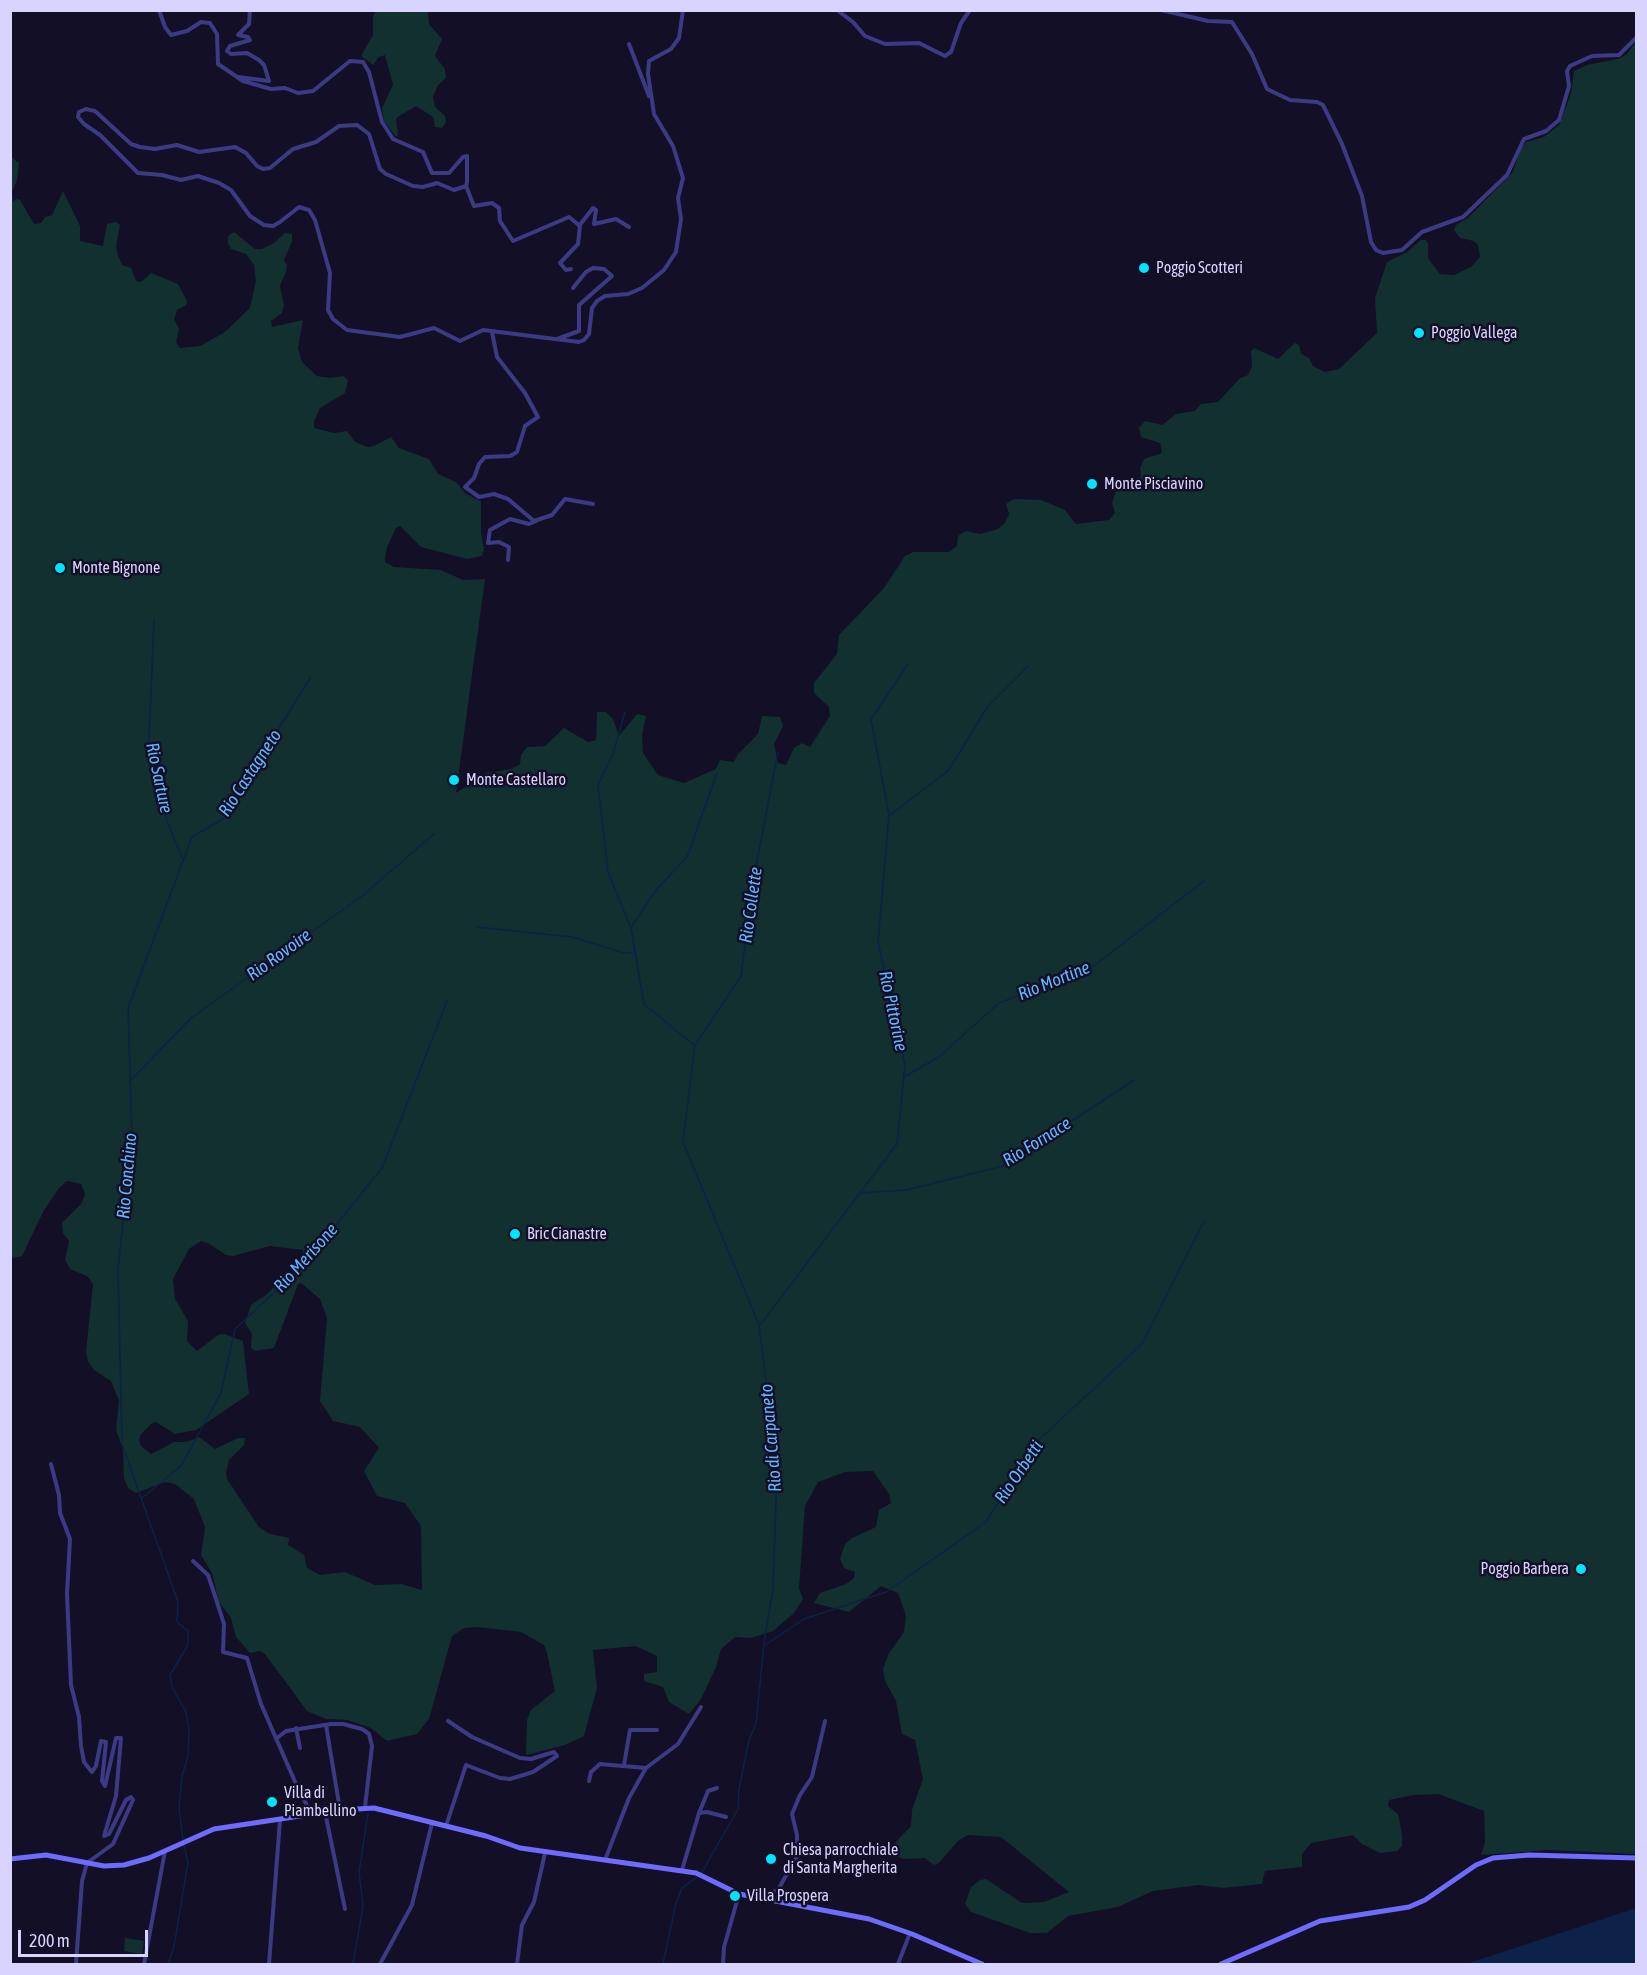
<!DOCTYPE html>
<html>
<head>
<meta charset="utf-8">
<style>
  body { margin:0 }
  #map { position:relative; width:1647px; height:1975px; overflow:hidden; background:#130f26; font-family:"Asap Condensed",sans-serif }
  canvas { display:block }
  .frame { position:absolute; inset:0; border:12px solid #d9d4ff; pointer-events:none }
  .scale { position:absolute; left:18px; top:1930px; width:130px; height:27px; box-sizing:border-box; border:3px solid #d9d4ff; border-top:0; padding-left:8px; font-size:18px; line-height:21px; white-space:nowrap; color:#d9d4ff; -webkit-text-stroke:4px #130f26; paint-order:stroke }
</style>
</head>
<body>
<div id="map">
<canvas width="1647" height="1975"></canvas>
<div class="frame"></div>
<div class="scale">200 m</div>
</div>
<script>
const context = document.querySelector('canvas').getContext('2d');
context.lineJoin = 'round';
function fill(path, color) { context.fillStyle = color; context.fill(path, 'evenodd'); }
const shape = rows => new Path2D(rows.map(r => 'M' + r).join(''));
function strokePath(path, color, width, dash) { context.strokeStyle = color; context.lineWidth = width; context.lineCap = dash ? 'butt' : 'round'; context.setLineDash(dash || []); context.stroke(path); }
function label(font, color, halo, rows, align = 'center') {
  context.font = font + ' "Asap Condensed",sans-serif'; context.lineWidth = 5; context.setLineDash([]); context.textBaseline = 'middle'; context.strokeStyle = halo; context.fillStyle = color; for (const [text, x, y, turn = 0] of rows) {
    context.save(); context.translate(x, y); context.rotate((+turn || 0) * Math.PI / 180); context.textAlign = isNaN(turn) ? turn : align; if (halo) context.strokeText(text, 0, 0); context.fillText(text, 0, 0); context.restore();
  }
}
fill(shape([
  [428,11,429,24,442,39,435,56,445,69,446,78,438,85,433,97,435,107,445,116,446,122,442,128,435,127,433,117,416,106,396,118,398,135,396,137,384,121,382,108,393,85,385,55,379,57,373,65,361,56,373,35,373,16,376,11],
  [1636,42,1636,1854,1549,1850,1481,1855,1485,1842,1484,1811,1438,1794,1414,1795,1389,1800,1388,1806,1398,1814,1402,1835,1402,1846,1397,1851,1380,1853,1362,1844,1353,1835,1311,1843,1302,1854,1302,1867,1265,1871,1262,1884,1223,1888,1198,1885,1153,1891,1118,1907,1068,1916,1047,1933,1030,1933,971,1912,965,1904,971,1887,980,1880,986,1879,1022,1903,1044,1902,1069,1892,1001,1837,968,1835,958,1841,939,1863,934,1865,925,1858,903,1859,893,1854,895,1843,911,1826,912,1810,923,1779,915,1740,902,1734,896,1701,885,1681,883,1669,889,1653,904,1632,906,1616,898,1593,881,1586,849,1612,814,1603,820,1593,846,1584,854,1578,855,1572,844,1568,840,1559,845,1544,852,1538,876,1527,879,1510,891,1503,889,1494,873,1471,845,1472,818,1482,805,1506,799,1588,803,1599,794,1613,773,1631,751,1638,735,1637,721,1649,716,1667,701,1699,689,1714,669,1702,663,1687,644,1681,644,1674,657,1672,657,1656,636,1646,593,1650,597,1688,584,1736,565,1745,526,1755,527,1720,531,1710,555,1691,547,1653,544,1645,521,1632,477,1627,464,1628,452,1636,429,1719,417,1734,387,1741,371,1728,348,1720,326,1719,307,1711,265,1654,260,1651,250,1653,236,1637,231,1618,219,1602,212,1573,201,1555,205,1527,194,1499,175,1484,165,1482,136,1493,128,1488,124,1478,123,1449,116,1430,119,1401,111,1381,94,1370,88,1361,86,1352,93,1284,87,1276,70,1269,65,1260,69,1241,63,1233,62,1223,82,1203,85,1194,81,1184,67,1181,59,1188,43,1212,22,1256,13,1258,11,1255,10,156,19,163,17,180,12,192,13,202,16,199,20,200,34,224,41,223,45,217,52,215,63,191,80,226,80,241,103,246,107,224,116,222,120,225,116,246,118,255,122,265,131,268,136,281,141,282,151,273,178,284,187,301,186,305,177,310,174,319,179,329,176,342,180,348,200,346,225,332,250,308,256,281,254,265,246,254,231,249,228,243,228,236,234,232,255,249,262,249,274,243,285,233,292,234,292,241,284,260,287,265,286,272,280,286,284,306,282,313,271,321,272,327,303,320,298,348,302,362,317,376,330,378,343,376,348,380,345,393,320,408,314,421,314,428,334,433,347,431,355,442,367,447,374,446,391,437,399,448,429,459,438,474,456,482,466,494,481,501,481,533,484,550,482,556,467,559,421,547,400,526,396,528,387,547,385,558,385,562,394,567,441,570,463,580,485,579,456,793,486,773,512,769,520,764,521,755,527,747,545,746,564,728,588,742,596,740,597,712,606,712,613,719,619,736,637,714,646,716,642,735,643,753,658,775,684,783,716,769,720,760,734,762,738,754,758,734,762,716,780,717,783,726,774,744,778,763,786,765,794,748,802,743,810,747,830,716,829,707,814,693,814,683,837,654,839,635,884,588,905,556,913,552,949,552,957,546,958,536,966,531,980,534,998,529,1005,523,1009,514,1006,504,1014,499,1041,500,1065,510,1076,524,1109,520,1115,513,1112,503,1117,488,1124,482,1141,477,1140,468,1144,459,1162,453,1160,443,1141,437,1139,428,1145,421,1162,425,1176,414,1195,411,1201,404,1218,402,1239,379,1248,375,1252,366,1251,351,1254,348,1278,359,1295,343,1299,345,1301,354,1309,358,1313,366,1325,372,1339,369,1377,333,1375,298,1387,262,1407,252,1421,240,1426,240,1428,244,1428,258,1440,274,1454,275,1471,267,1480,257,1478,245,1474,241,1460,238,1454,230,1456,225,1468,218,1513,172,1520,150,1526,142,1544,137,1559,125,1571,94,1574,71,1587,65,1617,59,1626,55],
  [201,1241,208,1243,226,1255,233,1256,270,1246,303,1250,301,1261,267,1294,251,1305,245,1323,252,1334,251,1348,255,1351,274,1348,298,1284,301,1283,320,1299,327,1318,320,1401,333,1421,360,1427,379,1448,364,1471,377,1496,405,1503,421,1526,422,1590,401,1584,375,1585,345,1572,320,1575,307,1568,304,1555,288,1545,289,1538,270,1534,259,1527,227,1479,226,1473,229,1460,244,1445,245,1438,238,1438,215,1449,199,1437,187,1442,174,1442,151,1454,141,1446,139,1440,141,1434,151,1424,156,1422,175,1434,196,1430,249,1394,243,1341,224,1334,218,1335,197,1351,187,1341,188,1321,175,1299,173,1279,189,1249],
  [125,1938,144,1941,142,1954,124,1951]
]), '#12302f');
fill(shape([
  [1636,1908,1636,1964,1466,1964,1621,1913]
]), '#0c2248');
strokePath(shape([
  [154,620,149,741,167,821,183,860],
  [625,712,613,754,598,785,608,872,631,928],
  [890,815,948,771,988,706,1028,666],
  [477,927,572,937,624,953,635,952],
  [694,1045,644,1004,631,928,656,890,687,857,717,773],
  [904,1077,939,1057,999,1003,1091,968,1204,881],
  [129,1082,191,1018,362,896,434,834],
  [860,1193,906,1190,1003,1166,1134,1080],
  [761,1324,897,1144,905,1065,878,942,889,815,871,719,908,664],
  [142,1498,181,1466,221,1393,235,1329,305,1264,382,1168,447,1001],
  [765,1645,804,1619,886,1592,986,1522,1032,1446,1142,1344,1204,1221],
  [183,1840,179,1808,182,1776,188,1756,189,1729,186,1712,172,1687,170,1675,188,1645,188,1631,177,1622,178,1602,122,1444,118,1269,132,1137,128,1008,192,837,223,819,310,678],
  [701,1874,738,1809,739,1789,749,1740,756,1724,764,1643,773,1589,777,1471,759,1325,683,1142,695,1045,741,976,753,882,778,752],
  [168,1964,174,1947,188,1863,184,1845],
  [353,1964,363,1906,359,1872,368,1814],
  [663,1964,676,1903,682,1888,697,1877]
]), '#0c2248', 1.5);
strokePath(shape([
  [159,10,165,27,171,35,187,31,201,22,210,23,217,34,218,64,243,81,271,89,285,88,298,93,313,91,350,61,363,62,369,72,382,122,393,139,423,152,432,173,449,173,463,157,467,156,467,182,466,186,454,190,437,183,423,187,413,186,386,174,380,169,369,134,357,125,339,126,316,142,293,149,270,168,263,169,257,166,246,153,235,147,199,152,177,145,155,149,140,147,131,144,95,111,86,109,79,112,78,117,84,124,100,135,138,173,162,175,181,180,198,176,219,183,231,190,250,216,264,225,273,226,280,222,299,207,309,210,315,220,330,273,328,310,333,319,347,330,400,337,434,328,460,341,483,330,579,342,584,340,589,334,592,308,597,301,605,296,628,294,642,288,664,270,676,252,681,219,678,198,683,178,673,146,654,114,648,74,649,61,671,49,679,38,683,10],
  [837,10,853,22,865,36,885,44,919,43,945,56,951,52,961,23,970,10],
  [1161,10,1208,21,1232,22,1252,54,1267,89,1290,100,1317,102,1323,105,1342,144,1362,196,1371,242,1376,250,1383,253,1402,250,1422,232,1463,217,1507,175,1524,139,1546,131,1559,120,1569,86,1567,71,1570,66,1592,56,1619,55,1636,38],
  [629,44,649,96],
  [238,77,269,81,264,65,259,60,247,53,231,54,227,51,230,46,250,40,248,37,238,35,249,24,250,10],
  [466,186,474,206,492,203,499,208,500,221,513,241,569,217,580,226,578,244,560,263,566,270,571,269],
  [579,226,593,208,596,210,594,224,616,219,629,227],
  [492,332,497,357,525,393,538,417,525,426,517,452,510,456,485,457,479,464,474,478,465,487,479,497,494,494,508,499,534,521,552,515,565,499,593,504],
  [557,339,579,331,579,305,612,276,604,269,593,268,586,272,573,288],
  [508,560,509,547,499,542,488,543,490,530,510,519,529,524,536,521],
  [51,1464,59,1495,60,1513,70,1539,67,1594,71,1685,79,1717,81,1746,84,1762,92,1772,96,1766,101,1741,106,1742,102,1781,105,1786,116,1738,121,1738,116,1796,104,1836,109,1834,126,1800,131,1797,133,1800,113,1844,87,1863,82,1881,76,1964],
  [193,1561,208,1575,216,1599,224,1624,223,1652,247,1658,261,1704,300,1793,312,1814],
  [326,1725,340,1810],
  [296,1728,300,1748],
  [276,1739,286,1731,331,1724,343,1724,362,1729,369,1734,372,1746,365,1807],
  [624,1765,630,1730,657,1730],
  [589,1781,591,1772,600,1764,646,1768],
  [325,1812,345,1909],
  [699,1813,708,1791,717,1788],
  [446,1826,466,1765,500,1778,510,1779,533,1772,557,1756,554,1752,531,1759,520,1758,472,1737,448,1721],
  [605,1860,629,1798,646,1768,678,1744,701,1707],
  [682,1870,699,1813,707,1812,726,1817],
  [760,1897,778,1890,797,1856,797,1835,792,1814,800,1795,812,1777,825,1721],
  [144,1964,165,1851],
  [269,1964,280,1820],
  [380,1964,412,1905,432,1823],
  [517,1964,522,1925,534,1902,545,1853],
  [723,1964,724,1947,739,1894],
  [898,1964,910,1933]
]), '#3d3a85', 4);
strokePath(shape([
  [10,1859,46,1855,104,1866,124,1865,149,1858,214,1829,340,1810,374,1808,486,1836,520,1848,696,1873,739,1894,869,1919,912,1934,982,1964],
  [1221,1964,1320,1921,1409,1907,1425,1900,1476,1865,1493,1858,1529,1855,1636,1858]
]), '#6f6bff', 5);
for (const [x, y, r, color] of [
  [1144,268,6,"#00e5ff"],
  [1419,333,6,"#00e5ff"],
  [1092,484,6,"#00e5ff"],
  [60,568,6,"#00e5ff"],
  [454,780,6,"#00e5ff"],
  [515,1234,6,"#00e5ff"],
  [1581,1569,6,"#00e5ff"],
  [272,1802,6,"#00e5ff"],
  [771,1859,6,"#00e5ff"],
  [735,1896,6,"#00e5ff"]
]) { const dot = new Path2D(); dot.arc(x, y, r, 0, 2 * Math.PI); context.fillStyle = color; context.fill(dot); strokePath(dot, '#130f26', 2); }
label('16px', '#d9d4ff', '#130f26', [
  ["Poggio Scotteri",1156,268],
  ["Poggio Vallega",1431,333],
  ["Monte Pisciavino",1104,484],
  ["Monte Bignone",72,568],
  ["Monte Castellaro",466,780],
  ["Bric Cianastre",527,1234],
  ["Poggio Barbera",1569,1569,"right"],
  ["Villa di",284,1793],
  ["Piambellino",284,1811],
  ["Chiesa parrocchiale",783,1850],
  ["di Santa Margherita",783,1868],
  ["Villa Prospera",747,1896]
], 'left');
label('italic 18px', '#62b6ff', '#130f26', [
  ["Rio Castagneto",250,773,-57],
  ["Rio Sarture",159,778,78],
  ["Rio Collette",751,905,-82],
  ["Rio Rovoire",279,955,-36],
  ["Rio Mortine",1054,981,-22],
  ["Rio Pittorine",893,1011,78],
  ["Rio Fornace",1037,1142,-32],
  ["Rio Conchino",127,1176,-85],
  ["Rio Merisone",306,1258,-48],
  ["Rio di Carpaneto",771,1438,-95],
  ["Rio Orbetti",1019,1472,-56]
]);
</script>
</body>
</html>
